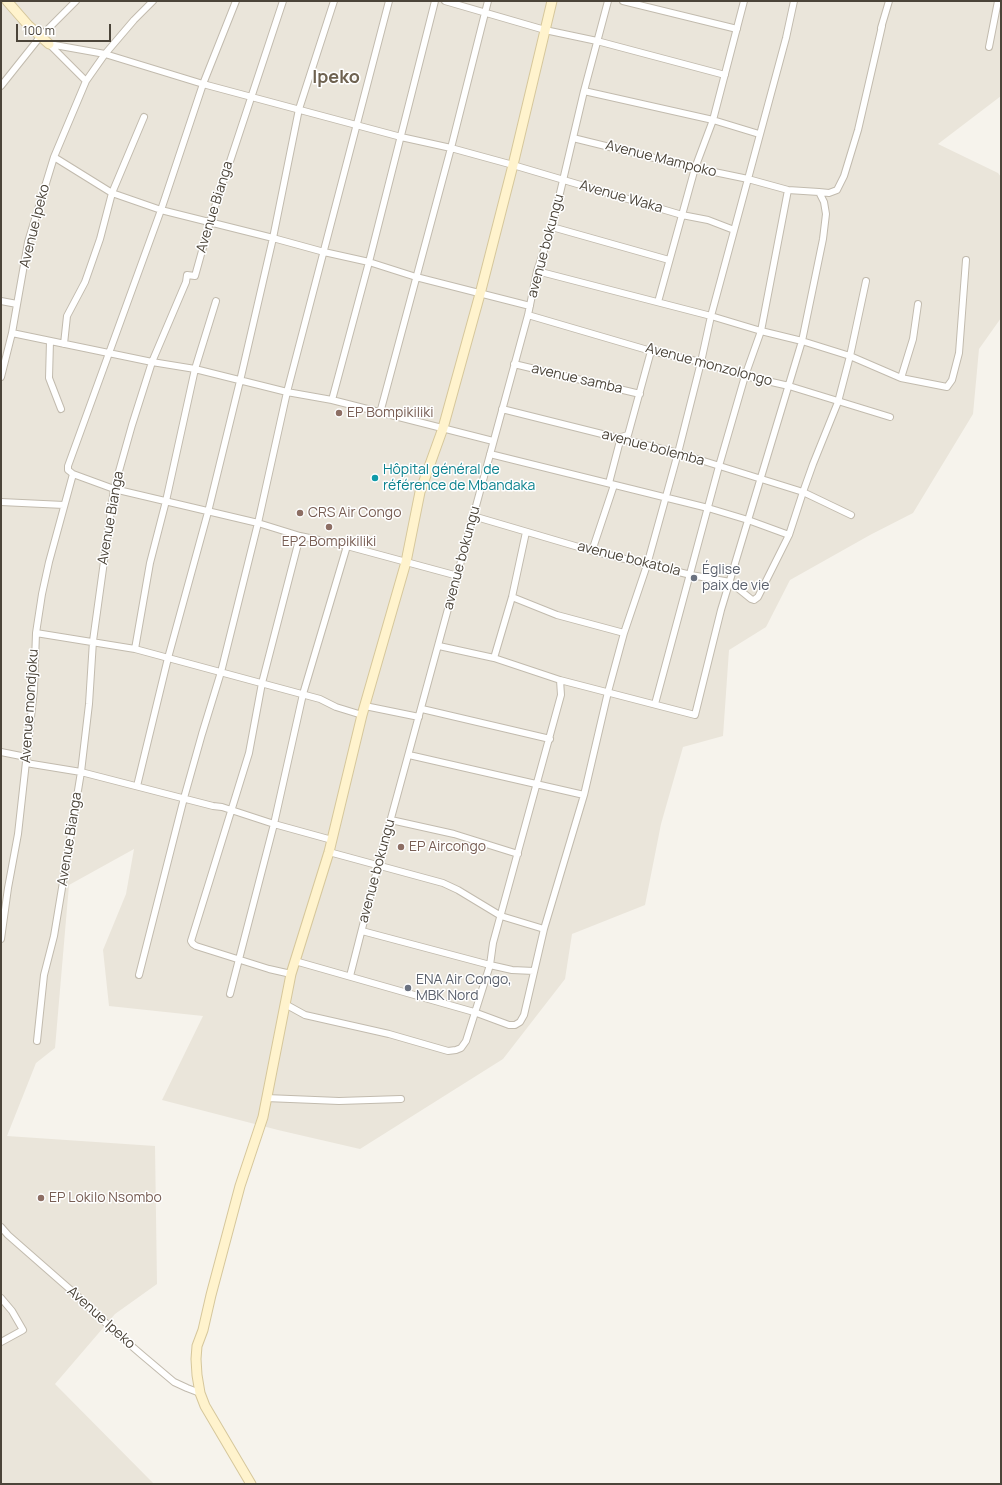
<!DOCTYPE html>
<html>
<head>
<meta charset="utf-8">
<style>
  body { margin:0 }
  #map { position:relative; width:1002px; height:1485px; overflow:hidden; background:#f6f3ec; font-family:Manrope,sans-serif }
  canvas { display:block }
  .frame { position:absolute; inset:0; border:2px solid #4b4439; pointer-events:none }
  .scale { position:absolute; left:16px; top:24px; width:95px; height:18px; box-sizing:border-box; border:2px solid #4b4439; border-top:0; padding-left:5px; font-size:12px; line-height:14px; white-space:nowrap; color:#4b4439; -webkit-text-stroke:3px #fff; paint-order:stroke }
</style>
</head>
<body>
<div id="map">
<canvas width="1002" height="1485"></canvas>
<div class="frame"></div>
<div class="scale">100 m</div>
</div>
<script>
const context = document.querySelector('canvas').getContext('2d');
context.lineJoin = 'round';
function fill(path, color) { context.fillStyle = color; context.fill(path, 'evenodd'); }
const shape = rows => new Path2D(rows.map(r => 'M' + r).join(''));
function strokePath(path, color, width, dash) { context.strokeStyle = color; context.lineWidth = width; context.lineCap = dash ? 'butt' : 'round'; context.setLineDash(dash || []); context.stroke(path); }
function label(font, color, halo, rows, align = 'center') {
  context.font = font + ' Manrope,sans-serif'; context.lineWidth = 3; context.setLineDash([]); context.textBaseline = 'middle'; context.strokeStyle = halo; context.fillStyle = color; for (const [text, x, y, turn = 0] of rows) {
    context.save(); context.translate(x, y); context.rotate((+turn || 0) * Math.PI / 180); context.textAlign = isNaN(turn) ? turn : align; if (halo) context.strokeText(text, 0, 0); context.fillText(text, 0, 0); context.restore();
  }
}
fill(shape([
  [1,1,1001,1,1001,96,938,144,998,173,1001,177,1001,318,979,349,973,414,913,513,870,535,790,580,766,627,729,650,723,736,683,747,661,824,645,905,572,934,565,979,503,1059,360,1149,278,1130,162,1100,203,1016,109,1006,103,950,126,894,134,849,69,885,55,1048,36,1063,7,1136,155,1146,157,1284,115,1314,55,1384,154,1484,1,1484]
]), '#eae5da');
const street = shape([
  [236,1,203,84,161,210,68,466,68,470,73,474,114,489,258,523,300,536,347,546,458,576],
  [445,1,545,30,597,41,725,75],
  [623,1,737,29],
  [881,28,889,1],
  [49,44,105,54,203,84,401,137,451,148,513,165,682,215,708,220,734,230],
  [49,44,86,81],
  [989,47,998,1],
  [1,86,40,37,76,1],
  [584,91,713,120,759,134],
  [54,157,112,193,161,210,273,238,324,252,369,262,416,277,530,306],
  [819,192,829,193,837,190,844,176,858,130,882,26],
  [552,227,669,260],
  [537,271,711,316,761,331,802,341,850,356,901,378],
  [1,301,17,304],
  [658,302,695,168,713,120,744,1],
  [918,304,913,339,901,378,947,387,952,380,959,353,966,260],
  [528,315,651,351,701,362,745,376,789,386,890,417],
  [12,333,152,362,195,369,287,392,332,400,493,441],
  [50,341,49,378,61,409],
  [64,344,67,316,85,282,100,239,112,193,144,117],
  [514,364,640,394],
  [1,377,12,333,28,242,54,157,86,81,105,54,134,20,153,1],
  [332,400,369,262,435,1],
  [502,409,678,453,803,492,813,464,838,402,850,356,866,281],
  [380,413,451,148,488,1],
  [490,454,708,508,748,520,789,535],
  [609,483,621,437,628,435,651,351],
  [1,502,64,505],
  [473,516,592,551,691,575,730,582,751,599,754,600,758,597,789,535,803,492,851,515],
  [592,551,614,485],
  [512,597,557,615,624,633],
  [36,633,135,649,320,699,336,707,362,715],
  [439,646,494,658,560,680,695,715,721,610,802,341,823,239,826,214,824,202,819,192,788,190,748,179,695,168,573,138],
  [135,649,150,563,166,501,195,369,216,301],
  [494,658,512,597,526,532],
  [655,704,719,466,745,376,761,331,788,190],
  [365,706,419,717],
  [422,709,550,739],
  [1,752,26,757],
  [409,755,584,795],
  [26,763,81,772,213,806,222,807,274,824,332,840],
  [137,786,168,658,208,512,240,381,273,238,299,109,334,1],
  [391,820,454,834,518,854],
  [329,852,443,883,458,890,501,916,544,929],
  [362,931,490,965,512,970,534,971],
  [1,939,8,888,18,834,34,690,36,633,42,594,49,562,73,474],
  [295,961,474,1012,509,1025,515,1025,520,1022,524,1015,544,929,584,795,608,692,624,633,647,565,678,453,701,362,711,316,786,38,794,1],
  [291,974,269,969,196,946,193,944,191,941,249,753,262,683,300,536],
  [139,975,184,798,202,734,221,672,258,523,287,392,389,1],
  [350,976,378,866,528,315,537,271,552,227,584,91,608,1],
  [230,994,274,824,303,694,347,546],
  [285,1004,305,1015,389,1034,448,1051,456,1050,461,1048,466,1041,490,965,493,943,561,695,560,680],
  [37,1041,44,975,54,936,64,876,81,772,89,704,93,641,114,489,132,425,152,362,186,282,187,275,195,276,210,222,283,1],
  [266,1098,339,1101,401,1099],
  [1,1227,8,1235,81,1299,113,1330,142,1355,174,1382,187,1388,200,1393],
  [1,1298,12,1311,23,1330,1,1342]
]);
const secondary = shape([
  [7,1,28,25,49,44],
  [251,1484,205,1406,200,1393,197,1375,196,1359,197,1346,203,1330,211,1295,240,1186,263,1117,291,974,329,852,362,715,406,562,420,492,443,428,480,294,513,165,552,1]
]);
strokePath(street, '#c2bbae', 8);
strokePath(secondary, '#d6c79b', 11);
strokePath(street, '#fff', 6);
strokePath(secondary, '#fff3cd', 9);
for (const [x, y, r, color] of [
  [339,413,4,"#8d6e63"],
  [375,478,4,"#0f9aa8"],
  [300,513,4,"#8d6e63"],
  [329,527,4,"#8d6e63"],
  [694,578,4,"#6b7280"],
  [401,847,4,"#8d6e63"],
  [408,988,4,"#6b7280"],
  [41,1198,4,"#8d6e63"]
]) { const dot = new Path2D(); dot.arc(x, y, r, 0, 2 * Math.PI); context.fillStyle = color; context.fill(dot); strokePath(dot, '#fff', 1.5); }
label('14px', '#4b4439', '#fff', [
  ["Avenue Mampoko",661,159,14],
  ["Avenue Waka",621,197,16],
  ["Avenue Bianga",215,207,-73],
  ["Avenue Ipeko",35,226,-76],
  ["avenue bokungu",546,246,-75],
  ["Avenue monzolongo",709,365,15],
  ["avenue samba",577,379,13],
  ["avenue bolemba",653,448,15],
  ["Avenue Bianga",111,518,-80],
  ["avenue bokungu",462,558,-75],
  ["avenue bokatola",629,559,14],
  ["Avenue mondjoku",30,706,-86],
  ["Avenue Bianga",70,839,-81],
  ["avenue bokungu",377,871,-75],
  ["Avenue Ipeko",101,1318,42]
]);
label('14px', '#785e54', '#fff', [
  ["EP Bompikiliki",347,413],
  ["CRS Air Congo",308,513],
  ["EP2 Bompikiliki",329,542,"center"],
  ["EP Aircongo",409,847],
  ["EP Lokilo Nsombo",49,1198]
], 'left');
label('14px', '#0d838f', '#fff', [
  ["Hôpital général de",383,470],
  ["référence de Mbandaka",383,486]
], 'left');
label('14px', '#5b616d', '#fff', [
  ["Église",702,570],
  ["paix de vie",702,586],
  ["ENA Air Congo,",416,980],
  ["MBK Nord",416,996]
], 'left');
label('bold 18px', '#6e6250', '#fff', [
  ["Ipeko",336,78]
]);
</script>
</body>
</html>
